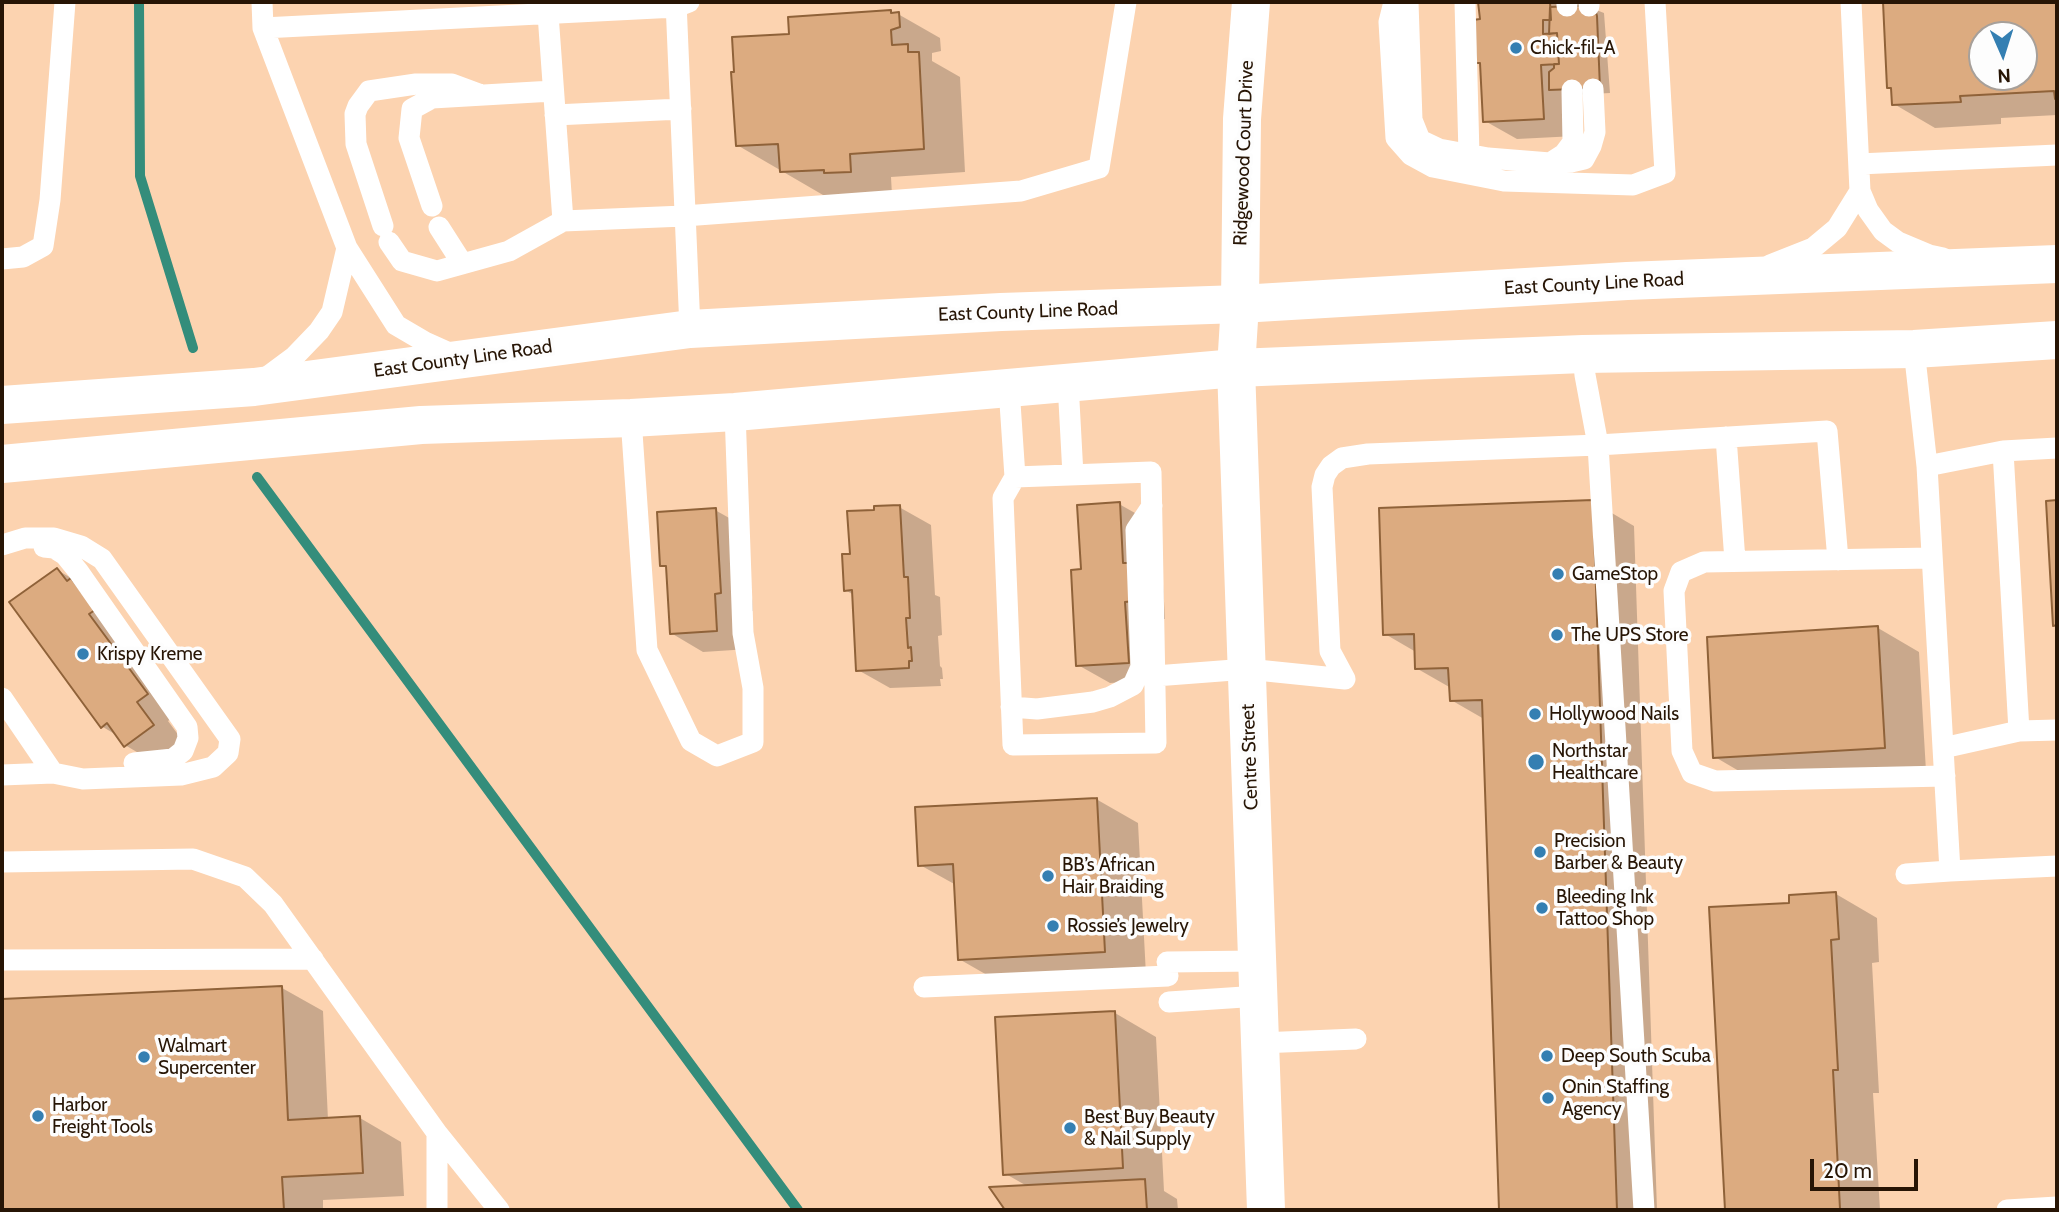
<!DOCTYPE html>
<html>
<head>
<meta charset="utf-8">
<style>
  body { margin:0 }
  #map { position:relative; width:2059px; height:1212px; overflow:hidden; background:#fcd3b0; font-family:Cabin,sans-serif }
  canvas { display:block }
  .frame { position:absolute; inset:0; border:4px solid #271505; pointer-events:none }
  .north { position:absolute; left:1968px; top:21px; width:70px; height:70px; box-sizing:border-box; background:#fdfdfd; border:2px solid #a7a09a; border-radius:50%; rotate:177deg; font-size:19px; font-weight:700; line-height:28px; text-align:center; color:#271505 }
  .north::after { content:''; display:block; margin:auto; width:24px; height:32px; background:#347fb2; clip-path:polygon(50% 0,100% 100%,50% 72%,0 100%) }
  .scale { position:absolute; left:1810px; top:1159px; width:108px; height:32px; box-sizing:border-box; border:4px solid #271505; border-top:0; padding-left:9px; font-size:21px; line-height:24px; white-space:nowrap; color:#271505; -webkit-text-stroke:5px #fdfdfd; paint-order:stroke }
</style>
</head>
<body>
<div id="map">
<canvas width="2059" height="1212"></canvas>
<div class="frame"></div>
<div class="north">N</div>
<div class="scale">20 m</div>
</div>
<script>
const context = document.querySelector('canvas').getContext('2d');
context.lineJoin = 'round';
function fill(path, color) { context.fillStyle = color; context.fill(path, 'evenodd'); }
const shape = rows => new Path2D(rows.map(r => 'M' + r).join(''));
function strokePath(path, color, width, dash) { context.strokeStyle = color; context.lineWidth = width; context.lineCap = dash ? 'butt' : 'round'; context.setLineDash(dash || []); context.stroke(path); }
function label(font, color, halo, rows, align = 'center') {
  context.font = font + ' Cabin,sans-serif'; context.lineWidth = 7; context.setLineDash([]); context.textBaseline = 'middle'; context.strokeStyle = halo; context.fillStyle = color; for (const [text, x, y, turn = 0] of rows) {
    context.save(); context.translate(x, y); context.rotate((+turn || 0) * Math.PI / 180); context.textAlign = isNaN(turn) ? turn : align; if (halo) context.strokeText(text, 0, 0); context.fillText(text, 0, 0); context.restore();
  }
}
fill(shape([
  [1480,2,1576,2,1604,13,1610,93,1573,95,1576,136,1517,139,1485,121,1482,64,1477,62,1481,21],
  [1884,2,2057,2,2057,115,2001,118,2001,124,1935,128,1894,104,1893,89,1889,87],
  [1982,35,2024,35,2024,77,1982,77],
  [890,12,898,14,940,38,941,51,932,53,932,61,960,77,965,172,891,177,892,195,823,195,737,145,791,35],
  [1593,502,1634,526,1657,1210,1501,1210,1484,719,1451,700,1451,688,1416,668,1416,652,1385,634],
  [2057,502,2057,626,2055,625,2048,503],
  [1119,504,1151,522,1163,583,1165,619,1157,619,1161,680,1110,683,1078,665,1082,571],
  [899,507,931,525,935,595,940,597,942,635,938,636,940,666,942,668,943,679,940,679,941,686,890,688,858,670,854,595,845,590,852,556,876,512],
  [715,510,747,528,753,611,747,611,749,649,703,652,671,633,667,568,662,565],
  [57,570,89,588,179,713,168,721,185,744,157,764,125,745,118,736,103,727],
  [1878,628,1919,652,1926,771,1756,781,1715,757],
  [1096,799,1138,823,1146,975,1001,983,959,959,956,885,920,865],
  [1836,894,1877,918,1879,962,1872,963,1879,1093,1873,1093,1880,1210,1727,1210,1711,909,1791,905],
  [282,988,323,1011,328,1120,360,1118,401,1142,404,1196,323,1200,323,1210,2,1210,2,1000],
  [1115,1013,1156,1037,1164,1191,1177,1199,1178,1210,1008,1210,992,1188,1027,1186,1004,1173]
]), '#0003');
strokePath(shape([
  [139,2,140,176,193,348],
  [257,477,798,1210]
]), '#348d7b', 10);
const building = shape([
  [1478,2,1550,2,1551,20,1543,20,1543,34,1557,33,1559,64,1541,65,1544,119,1483,122,1480,63,1476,63,1473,20,1480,19,1478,2],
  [1883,2,2057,2,2057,99,2055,99,2054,91,1960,96,1961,102,1892,105,1891,88,1887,88,1883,2],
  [1982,35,2024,35,2024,77,1982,77,1982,35],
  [1594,5,1597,16,1600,88,1549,90,1549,72,1554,68,1554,64,1559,64,1557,33,1549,34,1550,7,1594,5],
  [891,10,891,13,899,12,900,27,891,30,892,45,908,44,908,52,919,52,924,149,850,154,851,172,824,173,824,170,780,172,778,144,736,146,731,72,734,72,732,37,789,34,788,17,891,10],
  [1593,500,1617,1210,1499,1210,1482,700,1450,701,1448,668,1415,669,1414,634,1383,635,1379,508,1593,500],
  [2057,500,2057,625,2053,626,2046,501,2057,500],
  [1120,502,1123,563,1132,563,1134,601,1125,602,1129,663,1076,666,1071,570,1081,569,1077,505,1120,502],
  [900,505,904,577,908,577,910,618,906,618,908,648,911,647,912,661,909,661,909,668,856,671,852,590,844,591,842,554,850,554,847,511,874,510,874,506,900,505],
  [716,508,721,593,715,594,717,631,670,634,666,566,660,566,657,512,716,508],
  [57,568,67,581,71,578,95,610,89,614,148,694,137,702,154,725,124,747,107,723,101,728,9,602,57,568],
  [1878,626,1885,748,1713,758,1707,637,1878,626],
  [1097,798,1105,952,958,960,953,864,918,866,915,807,1097,798],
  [1836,892,1839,939,1831,940,1838,1070,1833,1070,1840,1209,1846,1210,1725,1210,1709,907,1789,903,1789,895,1836,892],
  [282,986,288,1120,360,1116,363,1173,282,1177,284,1210,2,1210,2,999,282,986],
  [1115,1011,1123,1168,1003,1175,995,1017,1115,1011],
  [1145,1179,1147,1210,1005,1210,989,1187,1145,1179]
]);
fill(building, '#dcab80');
strokePath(building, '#8f6239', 2);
strokePath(shape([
  [262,2,263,28,347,248],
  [676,2,690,329],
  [1394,2,1389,22,1396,138,1411,155,1433,167,1504,181,1633,185,1665,173,1655,2],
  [1408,2,1412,120,1420,140,1439,149,1488,158,1550,163,1571,162,1584,159,1591,146,1595,132,1593,89],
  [1465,2,1469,155],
  [1567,2,1567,6],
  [1589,2,1589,6],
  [1851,2,1860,191,1868,210,1883,231,1898,242,1929,255,1943,258],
  [548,14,563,221,684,216,1021,191,1099,168,1126,2],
  [263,28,676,7,689,2],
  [555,115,681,109],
  [1550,163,1564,154,1573,142,1572,90],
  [1859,164,2057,155],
  [432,206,409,138,412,109,432,98,553,91],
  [383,226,356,144,355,114,358,106,369,91,416,84,452,84,479,94],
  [439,227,462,263],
  [389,242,402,261,437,271,509,251,563,221],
  [2,259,23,257,43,246,50,200,65,2],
  [1770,265,1813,248,1837,228,1860,191],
  [1914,349,1927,466,1950,871,2057,866],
  [1583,354,1585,375,1598,445,1644,1210],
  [263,380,294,357,319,331,332,312,347,248,396,325,425,342,454,355],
  [1068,383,1073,475],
  [1009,388,1015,477,1003,498,1013,745,1156,743,1151,472,1015,477],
  [631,418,647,650,691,741,717,756,753,742,753,688,743,633,735,412],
  [1726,437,1735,561],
  [2003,451,2019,731],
  [1927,466,2003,451,2057,448],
  [2,545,25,538,54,538,81,546,102,559,230,739,228,753,213,767,181,775,83,779,53,773,2,775],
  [44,547,54,548,65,555,78,571,187,727,188,738,183,751,173,759,134,763],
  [1931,558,1704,562,1681,572,1674,591,1682,751,1692,773,1715,781,1945,776],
  [1155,676,1247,669,1345,679],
  [1345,679,1330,651,1322,487,1325,475,1331,466,1342,458,1368,454,1598,445,1827,431,1838,560],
  [2,698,53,773],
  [1011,707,1037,709,1093,702,1110,697,1133,685,1141,667,1136,530,1152,506],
  [1943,748,2019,731,2057,730],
  [2,862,193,859,245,877,273,904,437,1133,499,1210],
  [1906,874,1950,871],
  [2,960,313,959],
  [1167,962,1257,961],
  [924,987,1168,976],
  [1169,1002,1259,996],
  [1260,1043,1356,1039],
  [437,1133,437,1210],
  [2007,1210,2057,1207]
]), '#fff', 21);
strokePath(shape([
  [1251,2,1242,119,1240,304,1236,368,1266,1210]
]), '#fff', 38);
strokePath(shape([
  [2,405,254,387,690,329,1001,312,1240,304,1627,281,2057,264],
  [2,464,421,425,631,418,735,412,1236,368,1583,354,1914,349,2057,340]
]), '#fff', 38);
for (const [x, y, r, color] of [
  [1516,48,7,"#347fb2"],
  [1558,574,7,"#347fb2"],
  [1557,635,7,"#347fb2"],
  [83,654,7,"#347fb2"],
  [1535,714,7,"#347fb2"],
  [1536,762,9,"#347fb2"],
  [1540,852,7,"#347fb2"],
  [1048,876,7,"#347fb2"],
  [1542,908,7,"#347fb2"],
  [1053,926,7,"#347fb2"],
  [1547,1056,7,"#347fb2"],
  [144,1057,7,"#347fb2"],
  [1548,1098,7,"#347fb2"],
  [38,1116,7,"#347fb2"],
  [1070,1128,7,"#347fb2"]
]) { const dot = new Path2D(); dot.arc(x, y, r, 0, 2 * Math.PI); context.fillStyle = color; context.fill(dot); strokePath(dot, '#fdfdfd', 2.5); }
label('19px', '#271505', '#fdfdfd', [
  ["Chick-fil-A",1530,48],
  ["GameStop",1572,574],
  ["The UPS Store",1571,635],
  ["Krispy Kreme",97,654],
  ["Hollywood Nails",1549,714],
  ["Northstar",1552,751],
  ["Healthcare",1552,773],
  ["Precision",1554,841],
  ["Barber & Beauty",1554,863],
  ["BB’s African",1062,865],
  ["Hair Braiding",1062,887],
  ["Bleeding Ink",1556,897],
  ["Tattoo Shop",1556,919],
  ["Rossie’s Jewelry",1067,926],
  ["Walmart",158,1046],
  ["Supercenter",158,1068],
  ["Deep South Scuba",1561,1056],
  ["Onin Staffing",1562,1087],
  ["Agency",1562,1109],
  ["Harbor",52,1105],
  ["Freight Tools",52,1127],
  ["Best Buy Beauty",1084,1117],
  ["& Nail Supply",1084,1139]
], 'left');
label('19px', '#271505', '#fdfdfd', [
  ["Ridgewood Court Drive",1244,153,-88],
  ["East County Line Road",1594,284,-3],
  ["East County Line Road",1028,312,-2],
  ["East County Line Road",463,359,-8],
  ["Centre Street",1250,757,-92]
]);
</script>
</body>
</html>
